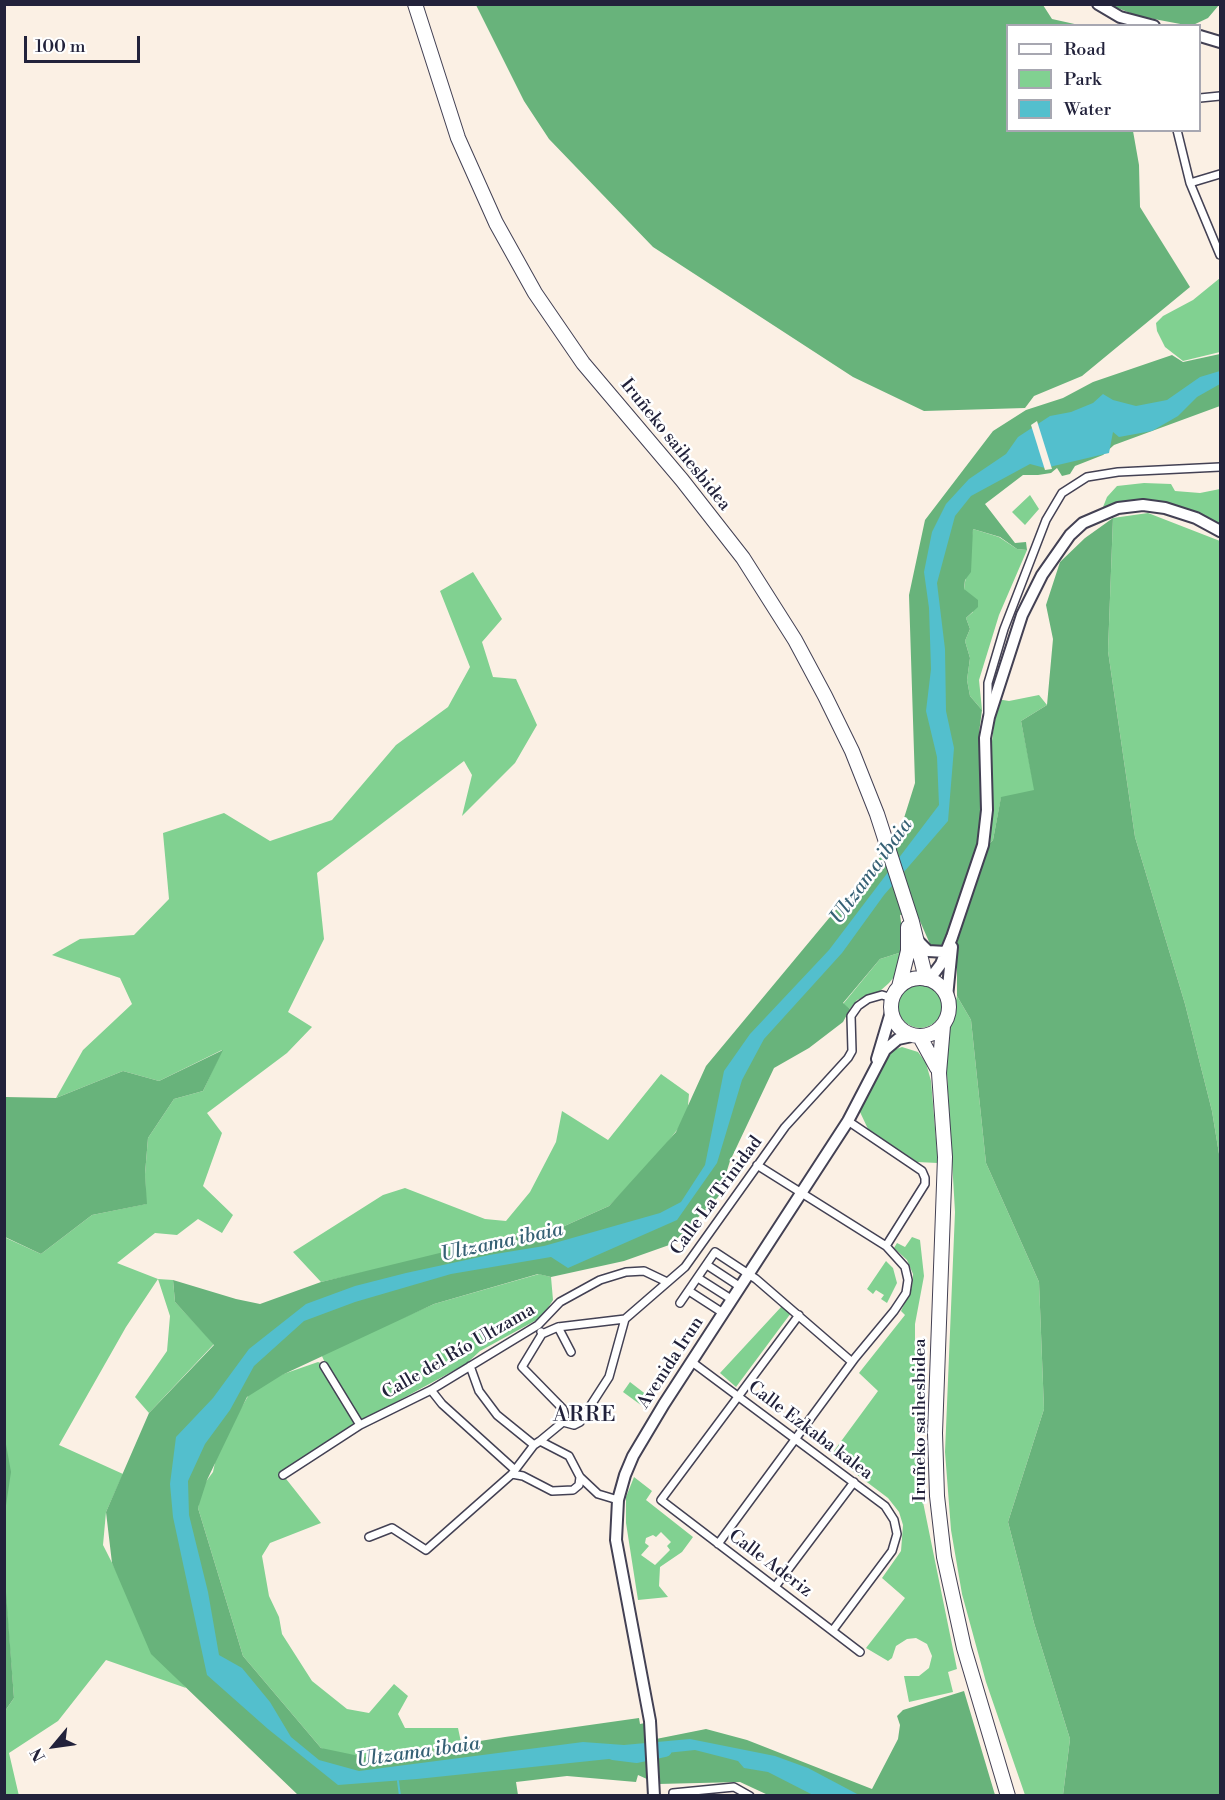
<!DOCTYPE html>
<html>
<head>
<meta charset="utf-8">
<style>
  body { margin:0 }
  #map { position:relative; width:1225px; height:1800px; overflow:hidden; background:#fbf0e4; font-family:"Libre Bodoni",serif }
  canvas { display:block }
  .frame { position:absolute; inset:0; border:6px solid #22223b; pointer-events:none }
  .legend { position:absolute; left:1006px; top:24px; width:195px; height:108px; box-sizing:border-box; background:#fff; border:2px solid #a7a7b1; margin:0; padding:8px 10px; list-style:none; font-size:18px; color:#22223b }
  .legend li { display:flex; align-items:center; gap:12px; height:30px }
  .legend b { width:30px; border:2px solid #a7a7b1 }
  .north { position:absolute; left:24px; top:1716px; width:60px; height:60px; -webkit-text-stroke:4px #fff; paint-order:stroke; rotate:241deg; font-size:16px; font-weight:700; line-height:24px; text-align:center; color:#22223b }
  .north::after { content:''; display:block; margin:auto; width:21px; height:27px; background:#22223b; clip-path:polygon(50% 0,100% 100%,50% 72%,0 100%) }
  .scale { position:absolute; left:24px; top:36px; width:116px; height:27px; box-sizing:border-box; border:3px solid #22223b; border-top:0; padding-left:8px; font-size:18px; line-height:21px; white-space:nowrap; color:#22223b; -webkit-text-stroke:4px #fff; paint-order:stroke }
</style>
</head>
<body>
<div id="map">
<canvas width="1225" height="1800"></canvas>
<div class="frame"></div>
<ul class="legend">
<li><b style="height:8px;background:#fff"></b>Road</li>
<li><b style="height:16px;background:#81d191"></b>Park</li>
<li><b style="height:16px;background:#53bfcd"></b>Water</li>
</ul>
<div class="north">N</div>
<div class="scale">100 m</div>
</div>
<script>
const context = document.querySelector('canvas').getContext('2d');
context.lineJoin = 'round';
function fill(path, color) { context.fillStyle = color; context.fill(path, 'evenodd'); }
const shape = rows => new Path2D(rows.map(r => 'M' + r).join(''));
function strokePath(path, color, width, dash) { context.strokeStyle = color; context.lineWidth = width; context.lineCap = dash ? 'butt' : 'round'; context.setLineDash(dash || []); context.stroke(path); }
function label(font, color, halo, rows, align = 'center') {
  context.font = font + ' "Libre Bodoni",serif'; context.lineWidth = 5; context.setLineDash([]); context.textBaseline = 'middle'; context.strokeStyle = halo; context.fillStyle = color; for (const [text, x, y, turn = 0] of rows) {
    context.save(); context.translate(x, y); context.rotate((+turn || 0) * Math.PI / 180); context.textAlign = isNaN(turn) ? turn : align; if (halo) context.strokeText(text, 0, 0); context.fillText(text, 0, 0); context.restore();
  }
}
fill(shape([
  [1220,278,1220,352,1183,361,1165,347,1157,331,1156,323,1163,316,1193,300],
  [1144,483,1171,484,1175,491,1200,493,1220,489,1220,525,1154,500,1138,499,1103,507,1107,497,1117,486],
  [1030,495,1039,509,1025,525,1012,512],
  [1148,513,1220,541,1220,1160,1212,1111,1185,1004,1135,837,1108,651,1113,518],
  [973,529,999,537,1017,549,1027,550,999,615,979,680,982,710,970,696,967,680,970,658,965,641,970,629,966,618,973,612,964,589],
  [473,572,502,619,482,642,493,677,516,679,537,725,515,763,462,816,472,775,464,761,317,873,324,939,288,1012,312,1027,287,1053,207,1113,222,1133,203,1186,233,1215,222,1233,198,1219,177,1235,155,1233,117,1263,158,1279,173,1280,175,1302,214,1344,149,1413,135,1397,167,1351,170,1316,158,1279,126,1327,59,1445,123,1474,106,1512,103,1545,148,1634,186,1688,106,1660,58,1721,9,1753,19,1796,4,1795,5,1711,14,1698,4,1576,4,1237,41,1254,92,1215,146,1204,145,1174,148,1138,174,1099,203,1091,222,1050,159,1081,123,1071,56,1098,83,1050,132,1004,120,978,52,955,80,939,134,935,169,899,163,833,224,813,270,841,332,820,396,745,448,707,470,667,440,591],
  [1039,695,1047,705,1021,721,1035,791,1001,798,993,840,990,843,992,741,997,699,1009,701],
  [905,951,899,971,889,983,880,991,857,1000,850,1009,843,1004,880,959],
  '898 1006a22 22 0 1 1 44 0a22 22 0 1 1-44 0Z',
  [957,996,971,1020,986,1163,1039,1282,1044,1409,1008,1522,1034,1623,1070,1739,1063,1795,1025,1795,986,1682,962,1594,951,1530,945,1452,955,1212,946,1057,947,1038],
  [902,1047,918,1052,926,1063,931,1081,938,1163,917,1162,868,1129,860,1112,881,1068,893,1050],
  [661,1074,689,1094,687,1117,657,1156,609,1206,560,1228,540,1234,506,1236,472,1248,321,1282,293,1252,383,1195,405,1188,485,1219,506,1221,530,1192,556,1142,562,1111,608,1140],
  [912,1237,920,1240,924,1276,915,1324,915,1442,923,1502,957,1669,948,1672,953,1692,909,1702,904,1676,919,1676,929,1668,932,1656,927,1644,916,1638,907,1639,896,1646,892,1658,888,1661,866,1648,905,1598,882,1578,901,1551,903,1525,899,1512,888,1498,831,1455,878,1391,859,1373,905,1315,901,1311,912,1287,913,1274,907,1260,894,1248,897,1243,905,1247],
  [886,1261,893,1268,897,1283,887,1303,881,1299,884,1295,876,1290,873,1294,867,1289],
  [539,1274,551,1277,553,1300,542,1317,480,1351,466,1364,363,1420,360,1425,283,1475,321,1523,270,1543,262,1556,269,1596,279,1617,282,1634,312,1681,347,1709,369,1713,394,1684,408,1696,398,1714,405,1728,458,1728,462,1747,347,1760,321,1748,243,1656,198,1508,202,1487,213,1472,218,1448,251,1391,269,1379,318,1362,326,1365,321,1354,434,1304],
  [782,1306,791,1313,736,1387,720,1373],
  [630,1382,652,1399,645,1408,623,1392],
  [634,1477,652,1491,646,1500,693,1537,682,1552,660,1567,659,1586,668,1597,638,1600,626,1523,626,1497],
  [661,1532,671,1542,667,1546,670,1550,655,1565,641,1555,649,1546,645,1543,646,1538,653,1535,656,1537]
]), '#81d191');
fill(shape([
  [476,5,1043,5,1052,19,1079,25,1008,26,1008,130,1133,131,1139,165,1140,207,1190,287,1082,376,1034,396,1025,408,924,411,853,377,653,247,549,139,524,101],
  [1110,5,1219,5,1208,18,1191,26,1138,16],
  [1220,354,1220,406,1114,445,1103,455,1075,466,1070,474,1062,476,1057,468,1051,473,1038,475,1023,475,985,504,1015,543,1026,542,1027,550,1017,549,1000,537,973,529,971,572,965,580,964,589,978,600,978,607,966,618,970,629,965,641,970,658,967,680,970,696,982,710,979,733,983,805,980,836,945,947,937,949,930,944,916,912,900,915,905,951,880,959,843,1003,850,1009,843,1022,809,1048,774,1068,730,1161,719,1196,672,1244,624,1261,551,1277,538,1274,434,1304,282,1375,247,1397,207,1480,198,1508,243,1656,321,1748,369,1758,462,1747,461,1744,505,1737,639,1718,640,1724,645,1723,646,1741,706,1729,747,1740,872,1789,898,1739,900,1725,897,1716,903,1710,964,1691,995,1795,768,1795,740,1782,658,1784,638,1775,636,1782,567,1776,516,1782,518,1795,298,1795,151,1654,112,1563,106,1512,149,1413,214,1345,175,1302,173,1280,236,1299,260,1304,321,1282,497,1239,560,1228,609,1206,676,1132,706,1066,899,834,915,783,909,595,925,520,993,431,1026,410,1063,398,1093,382,1172,355,1183,362],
  [1113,518,1108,651,1135,837,1185,1004,1212,1111,1220,1160,1220,1795,1063,1795,1070,1739,1034,1623,1008,1522,1044,1409,1039,1282,986,1163,971,1020,957,996,957,939,990,843,993,840,1001,797,1034,790,1021,721,1047,705,1053,639,1046,605,1060,562,1085,538],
  [223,1050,203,1091,174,1099,148,1138,145,1174,147,1204,92,1215,41,1254,5,1237,5,1097,56,1098,123,1071,159,1081],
  [5,1439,11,1472,5,1512,4,1439],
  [4,1566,14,1698,5,1711,4,1711]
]), '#68b37b');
fill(shape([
  [1220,371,1220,384,1197,397,1178,416,1152,431,1119,437,1113,432,1109,453,1045,468,1030,464,971,496,955,516,937,583,945,649,946,711,954,748,948,821,884,895,842,953,764,1039,742,1080,717,1163,677,1220,568,1268,551,1257,451,1274,355,1302,304,1321,254,1366,230,1410,205,1444,188,1481,189,1515,208,1592,219,1655,242,1668,270,1702,291,1737,319,1760,359,1771,583,1742,624,1745,690,1739,775,1756,808,1768,859,1795,813,1795,768,1772,744,1768,738,1761,695,1750,417,1779,338,1785,268,1729,207,1675,173,1517,170,1484,176,1437,213,1398,249,1349,306,1304,355,1286,406,1273,489,1255,544,1246,660,1213,681,1202,705,1165,724,1071,750,1034,829,950,939,805,937,757,926,711,931,669,929,608,924,572,932,532,946,504,969,479,1006,454,1018,437,1050,416,1071,412,1093,403,1103,394,1113,400,1136,406,1167,400,1200,377]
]), '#53bfcd');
fill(shape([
  [1037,421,1052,469,1045,470,1031,425]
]), '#fbf0e4');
strokePath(shape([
  [398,1781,400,1796]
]), '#53bfcd', 2);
strokePath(shape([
  [613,1753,637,1756,665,1750]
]), '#53bfcd', 14);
const street = shape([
  [1200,98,1220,96],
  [1177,130,1190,183,1220,255],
  [1190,183,1220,174],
  [988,714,988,683,1004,629,1046,520,1062,493,1087,477,1118,472,1220,467],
  [848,1121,922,1171,925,1178,925,1184,886,1246],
  [707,1265,739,1286],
  [698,1278,731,1299],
  [689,1291,723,1313],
  [680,1303,715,1252,756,1279,852,1362],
  [799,1315,661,1500,860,1652],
  [558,1327,571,1352],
  [541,1332,542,1334,558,1327,625,1319],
  [542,1334,522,1367,563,1409,565,1416,563,1422],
  [692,1362,885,1506,894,1520,897,1534,892,1551,833,1630],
  [324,1366,360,1425],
  [470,1366,479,1391,497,1415,534,1445,540,1441,569,1456,580,1477,598,1494,618,1500],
  [431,1390,442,1404,515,1470],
  [540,1441,563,1422,574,1425,580,1422,609,1377,625,1319,685,1267,785,1127,848,1058,852,1051,851,1016,858,1006,868,999,882,995,892,998],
  [512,1474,523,1476,552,1491,573,1490,579,1485,580,1477],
  [283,1475,360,1425,431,1390,538,1325,560,1302,600,1280,626,1272,644,1271,667,1282],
  [369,1537,392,1528,426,1550,512,1474,534,1445],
  [718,1544,855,1358,894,1311,906,1293,908,1280,905,1267,886,1246,757,1165],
  [775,1587,854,1482],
  [673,1796,673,1793,734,1787,750,1796]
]);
const secondary = shape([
  [1098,4,1120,17,1154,26],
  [1200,36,1220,42],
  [917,940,928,951,946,952],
  [929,980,941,964,952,937,983,845,987,810,985,738,989,717,1022,615,1042,575,1070,535,1083,523,1118,508,1143,505,1165,508,1196,518,1220,531],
  [947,997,952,947],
  [877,1059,891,1012],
  [654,1796,650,1721,616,1540,618,1500,625,1475,633,1456,664,1404,848,1121,885,1050,898,1039,912,1036]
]);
const highway = shape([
  [415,4,458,138,496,223,535,293,583,363,682,480,743,558,795,640,825,696,852,751,877,814,912,922,926,979],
  '891 1007a29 29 0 1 1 58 0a29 29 0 1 1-58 0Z',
  [899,987,908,951,908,927],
  [943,1026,939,1073,945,1157,935,1433,937,1496,944,1557,964,1648,1008,1796],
  [920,1037,937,1068]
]);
strokePath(street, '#434154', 10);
strokePath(secondary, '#434154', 14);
strokePath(highway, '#434154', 16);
strokePath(street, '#fff', 7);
strokePath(secondary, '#fff', 10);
strokePath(highway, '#fff', 14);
label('18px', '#22223b', '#fff', [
  ["Iruñeko saihesbidea",675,445,51],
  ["Calle La Trinidad",717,1196,-54],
  ["Calle del Río Ultzama",459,1352,-30],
  ["Avenida Irun",671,1363,-57],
  ["Iruñeko saihesbidea",921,1420,-90],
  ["Calle Ezkaba kalea",810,1431,37],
  ["Calle Aderiz",770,1564,37]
]);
label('italic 20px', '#366175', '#fff', [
  ["Ultzama ibaia",872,872,-54],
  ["Ultzama ibaia",502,1243,-12],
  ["Ultzama ibaia",418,1753,-8]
]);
context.letterSpacing = '1.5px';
label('21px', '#22223b', '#fff', [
  ["ARRE",585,1416]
]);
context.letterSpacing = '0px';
</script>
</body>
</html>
